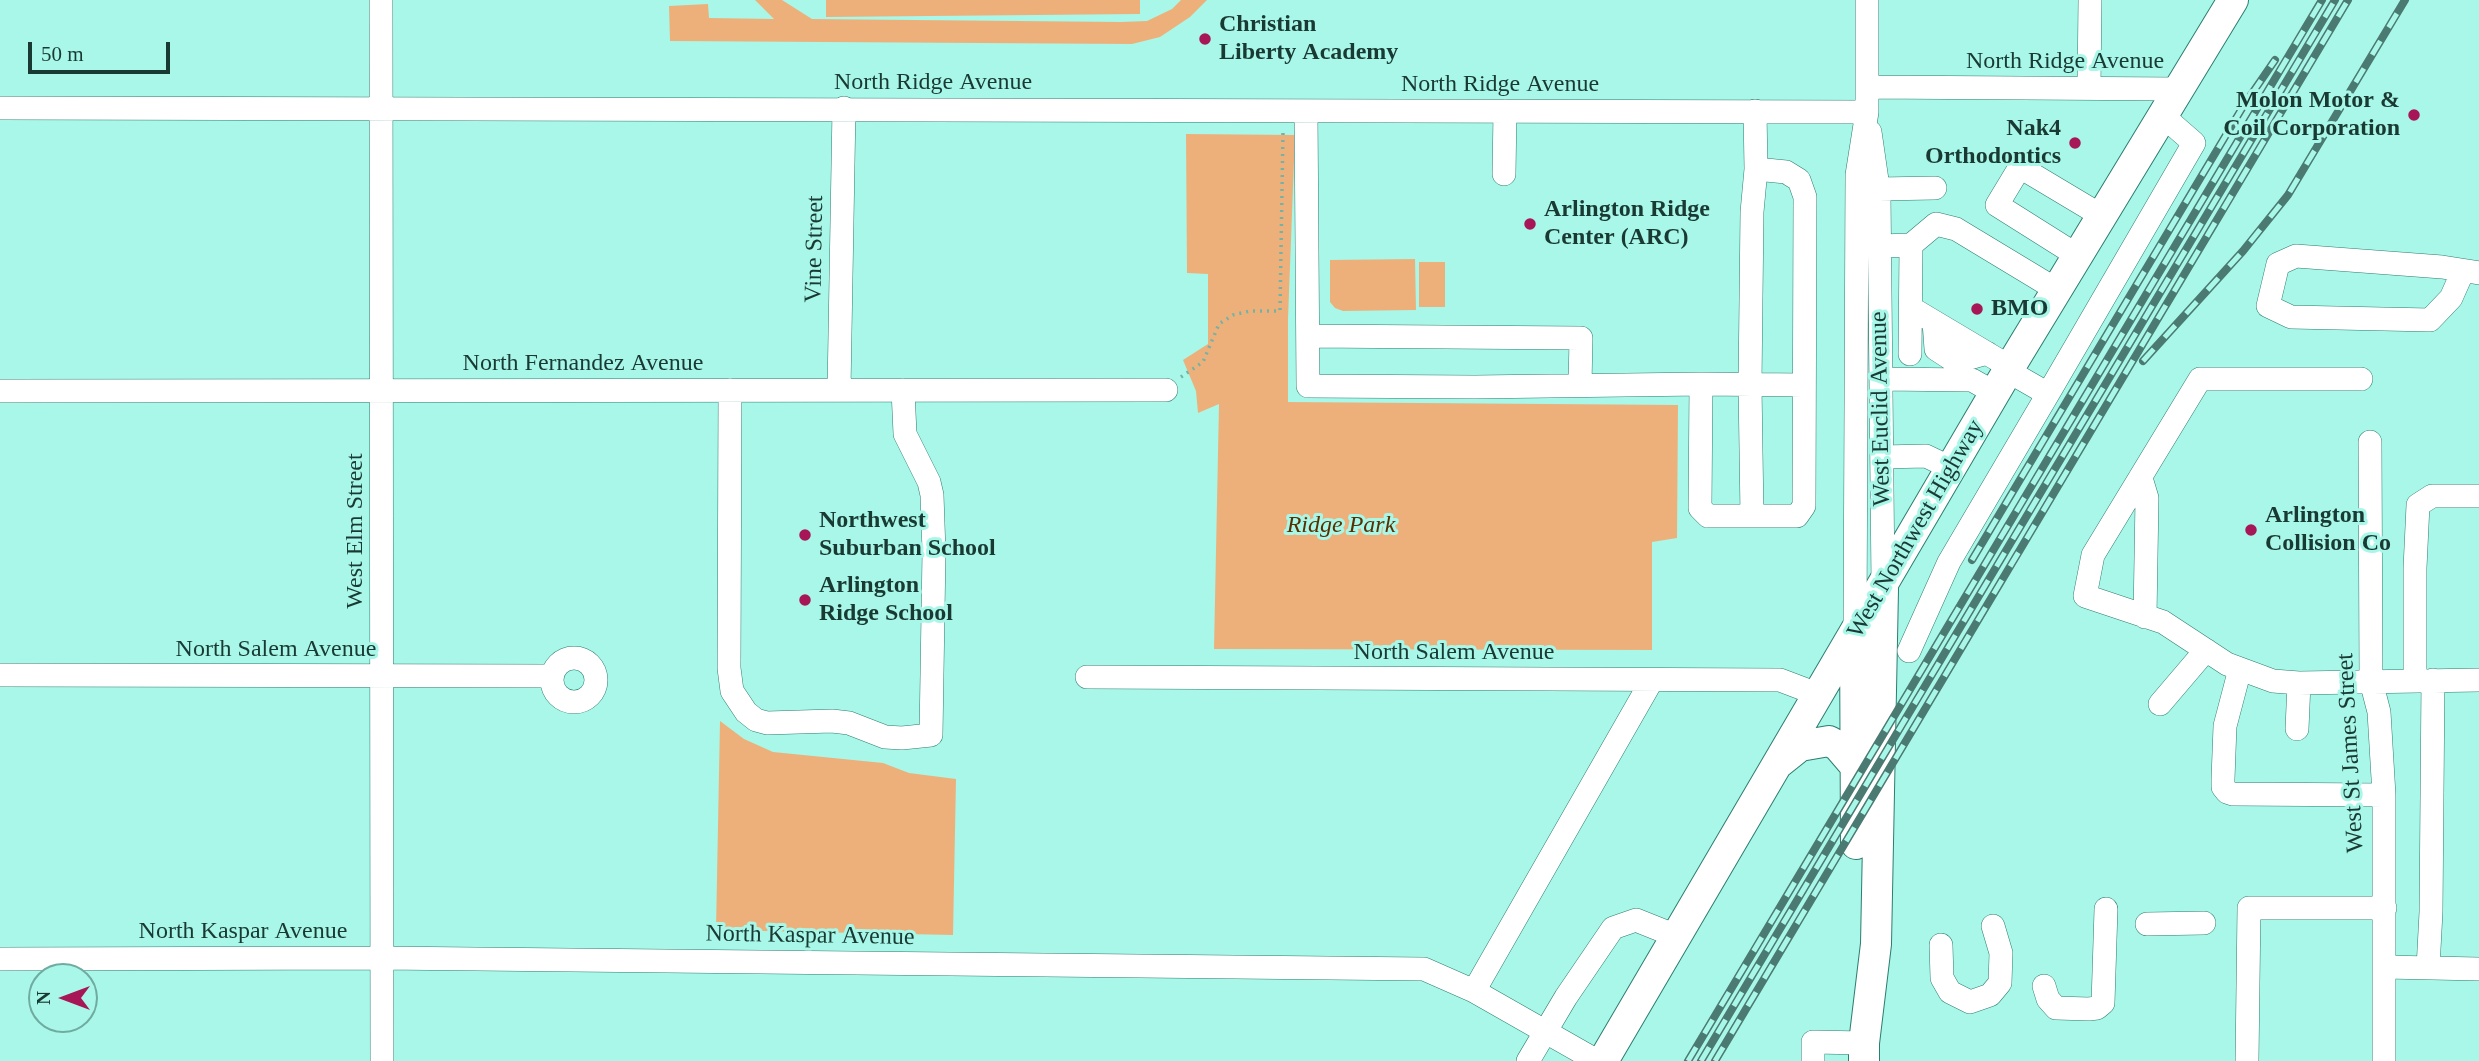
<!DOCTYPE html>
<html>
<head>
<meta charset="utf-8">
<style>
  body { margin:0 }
  #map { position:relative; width:2479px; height:1061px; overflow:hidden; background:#a9f7e8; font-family:"Times New Roman",serif }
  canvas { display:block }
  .north { position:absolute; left:28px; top:963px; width:70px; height:70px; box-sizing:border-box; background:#a9f7e8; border:2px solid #6faba0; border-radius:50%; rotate:270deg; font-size:19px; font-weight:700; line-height:28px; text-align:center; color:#193933 }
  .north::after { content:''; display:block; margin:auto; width:24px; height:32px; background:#a71757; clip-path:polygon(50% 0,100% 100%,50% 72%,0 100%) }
  .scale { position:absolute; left:28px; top:42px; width:142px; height:32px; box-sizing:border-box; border:4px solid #193933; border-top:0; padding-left:9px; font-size:21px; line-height:24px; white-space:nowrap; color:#193933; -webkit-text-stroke:5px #a9f7e8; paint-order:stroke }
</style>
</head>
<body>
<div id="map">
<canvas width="2479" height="1061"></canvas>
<div class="north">N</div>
<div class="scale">50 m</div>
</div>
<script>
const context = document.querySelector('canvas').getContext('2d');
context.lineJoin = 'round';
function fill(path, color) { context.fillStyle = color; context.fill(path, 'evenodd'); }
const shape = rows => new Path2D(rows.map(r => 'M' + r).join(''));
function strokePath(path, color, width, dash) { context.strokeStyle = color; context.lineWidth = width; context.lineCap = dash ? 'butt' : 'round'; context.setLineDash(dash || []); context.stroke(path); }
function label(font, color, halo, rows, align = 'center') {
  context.font = font + ' "Times New Roman",serif'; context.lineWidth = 6; context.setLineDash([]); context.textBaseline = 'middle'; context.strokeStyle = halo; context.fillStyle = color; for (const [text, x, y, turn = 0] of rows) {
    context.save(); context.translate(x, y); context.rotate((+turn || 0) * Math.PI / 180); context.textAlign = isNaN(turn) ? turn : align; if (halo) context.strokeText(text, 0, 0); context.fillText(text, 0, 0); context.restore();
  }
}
fill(shape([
  [755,0,782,0,812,19,1121,22,1147,21,1172,9,1181,0,1207,0,1190,17,1160,37,1132,44,670,41,669,6,708,4,709,18,774,19],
  [826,0,1140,0,1140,14,826,17],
  [1186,134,1295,135,1288,319,1288,402,1678,405,1677,538,1652,542,1652,650,1214,649,1219,404,1198,413,1196,391,1183,360,1208,344,1208,274,1187,273],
  [1415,259,1416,310,1343,311,1335,308,1330,302,1330,260],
  [1419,262,1445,262,1445,307,1419,307],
  [720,721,744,739,773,752,883,763,909,773,956,779,953,935,716,930]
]), '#edb07b');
const minor = shape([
  [381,0,382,1061],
  [1867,87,2180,89],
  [2089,88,2090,0],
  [0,108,1867,112],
  [1306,111,1308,386,1475,387,1701,384],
  [1755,111,1756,169,1752,212,1750,385,1752,516,1797,516,1804,506,1805,197,1799,180,1786,172,1756,169],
  [1870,132,1879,194,1883,583],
  [1504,174,1505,111],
  [1879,189,1935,188],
  [1880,246,1911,245,1936,224,1956,229,2057,290],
  [2078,256,1997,205,2020,167,2102,216],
  [2463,271,2451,298,2430,320,2291,317,2268,306,2278,264,2296,256,2442,267,2479,273],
  [1911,308,2010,367],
  [1934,322,1936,349,1956,362,1987,353],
  [1308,336,1581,338,1580,385],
  [1910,354,1911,245],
  [2008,371,2048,394,2194,143,2163,116],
  [1881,379,1972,380,1995,393],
  [2361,379,2200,379,2093,555,2085,596,2163,622,2227,664,2273,681,2299,683,2479,680],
  [730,390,729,668,732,691,746,712,756,720,767,723,832,721,849,723,885,737,902,738,931,735,934,552,932,495,929,482,905,434,903,390],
  [839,390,844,108],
  [0,391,1166,390],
  [2370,442,2371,681,2379,712,2384,795,2384,1061],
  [1882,457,1926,456,1951,468],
  [2141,478,2147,498,2145,617],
  [1752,516,1708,516,1700,508,1701,384,1804,385],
  [1855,633,1857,175,1867,112,1867,0],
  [1909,651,1949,562,2048,394],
  '552 680a22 22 0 1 1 44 0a22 22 0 1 1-44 0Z',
  [2240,669,2225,726,2223,779,2223,787,2227,792,2233,794,2384,795],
  [0,675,552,676],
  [1087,677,1780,680,1817,694],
  [2415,681,2415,568,2418,505,2432,496,2479,496],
  [2160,704,2206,650],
  [2297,729,2299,683],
  [2147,924,2204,923],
  [1941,945,1942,978,1950,992,1970,1002,1990,995,2000,983,2001,953,1993,926],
  [0,959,382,958,1424,969,1474,991,1597,1061],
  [2385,967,2479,969],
  [2428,968,2431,912,2433,680],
  [2044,986,2048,999,2056,1008,2089,1009,2097,1008,2103,1003,2106,909],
  [1474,991,1652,680],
  [1528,1061,1566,997,1613,928,1636,920,1676,936],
  [1813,1061,1813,1042,1864,1043],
  [2247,1061,2249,908,2385,908]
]);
const major = shape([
  [1855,633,1856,844],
  [1780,762,1800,746,1829,741,1838,746,1856,767],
  [1603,1061,2010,367,2233,0],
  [1864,1061,1864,1043,1876,944,1883,589]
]);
strokePath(minor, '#2d7d70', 24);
strokePath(major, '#2d7d70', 32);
strokePath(shape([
  [1181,377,1203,362,1219,324,1233,315,1250,311,1280,311,1283,132]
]), '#74b2a6', 3.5, [2, 5]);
strokePath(minor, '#fff', 23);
strokePath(major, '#fff', 30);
const rail = shape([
  [2143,361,2243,251,2288,195,2405,0],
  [1972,560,2244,105,2275,60],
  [1688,1061,2322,0],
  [1701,1061,2335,0],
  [1715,1061,2348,0]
]);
strokePath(rail, '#4a7a71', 8);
strokePath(rail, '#a9f7e8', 5, [16]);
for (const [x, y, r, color] of [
  [1205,39,7,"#a71757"],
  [2414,115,7,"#a71757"],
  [2075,143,7,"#a71757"],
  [1530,224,7,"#a71757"],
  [1977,309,7,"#a71757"],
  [2251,530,7,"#a71757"],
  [805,535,7,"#a71757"],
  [805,600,7,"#a71757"]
]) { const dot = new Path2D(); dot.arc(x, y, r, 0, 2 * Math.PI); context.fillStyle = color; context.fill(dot); strokePath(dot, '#a9f7e8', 2.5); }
label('bold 24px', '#193933', '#a9f7e8', [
  ["Christian",1219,25],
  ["Liberty Academy",1219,53],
  ["Molon Motor &",2400,101,"right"],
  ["Coil Corporation",2400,129,"right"],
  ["Nak4",2061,129,"right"],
  ["Orthodontics",2061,157,"right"],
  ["Arlington Ridge",1544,210],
  ["Center (ARC)",1544,238],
  ["BMO",1991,309],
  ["Arlington",2265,516],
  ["Collision Co",2265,544],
  ["Northwest",819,521],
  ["Suburban School",819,549],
  ["Arlington",819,586],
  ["Ridge School",819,614]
], 'left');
label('24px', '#193933', '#a9f7e8', [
  ["North Ridge Avenue",2065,62],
  ["North Ridge Avenue",933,83],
  ["North Ridge Avenue",1500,85],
  ["Vine Street",815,249,-89],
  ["North Fernandez Avenue",583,364],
  ["West Euclid Avenue",1881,409,-91],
  ["West Northwest Highway",1916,529,-60],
  ["West Elm Street",356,531,-90],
  ["North Salem Avenue",276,650],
  ["North Salem Avenue",1454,653],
  ["West St James Street",2351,753,-93],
  ["North Kaspar Avenue",243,932],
  ["North Kaspar Avenue",810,936,1]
]);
label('italic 24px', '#592f00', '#a9f7e8', [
  ["Ridge Park",1341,526]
]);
</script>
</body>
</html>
